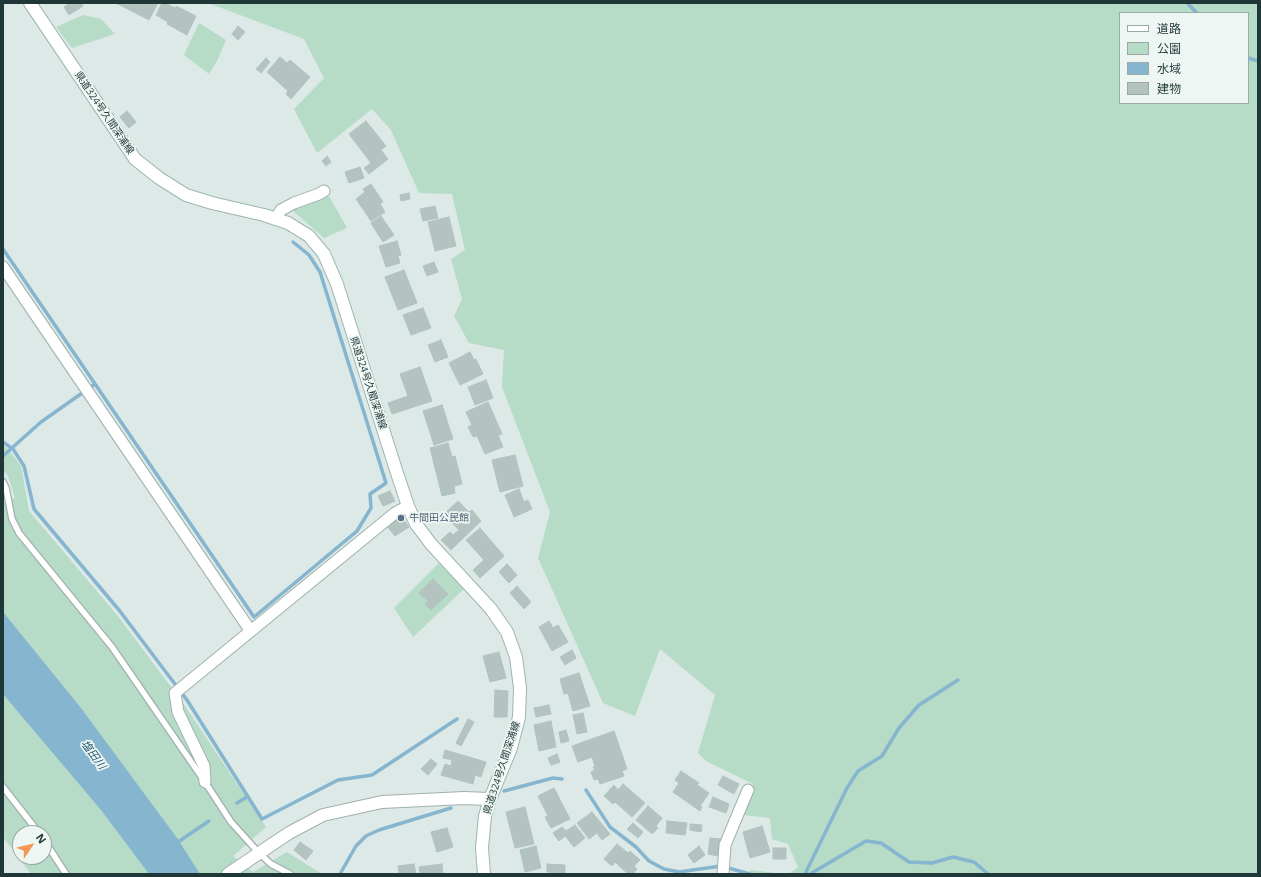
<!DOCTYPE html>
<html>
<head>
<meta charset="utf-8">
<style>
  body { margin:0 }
  #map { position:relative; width:1261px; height:877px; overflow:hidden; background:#dde9e6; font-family:"Open Sans","Noto Sans JP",sans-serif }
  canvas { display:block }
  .frame { position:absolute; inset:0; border:4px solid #1f3837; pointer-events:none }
  .legend { position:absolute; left:1119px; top:12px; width:130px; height:92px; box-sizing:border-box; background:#eef6f3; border:1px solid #9baaa8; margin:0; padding:5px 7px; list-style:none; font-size:12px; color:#1f3837 }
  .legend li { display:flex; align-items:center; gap:8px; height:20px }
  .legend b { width:20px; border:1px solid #9baaa8 }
  .north { position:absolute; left:12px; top:825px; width:40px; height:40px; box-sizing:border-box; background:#eef6f3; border:1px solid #9baaa8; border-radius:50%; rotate:55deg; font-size:11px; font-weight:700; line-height:16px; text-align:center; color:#1f3837 }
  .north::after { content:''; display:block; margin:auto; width:14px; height:18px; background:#f19954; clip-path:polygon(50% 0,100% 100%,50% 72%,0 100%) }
</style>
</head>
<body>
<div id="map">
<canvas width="1261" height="877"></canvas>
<div class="frame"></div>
<ul class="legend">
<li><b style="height:5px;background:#fff"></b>道路</li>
<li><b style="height:11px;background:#b6dbc7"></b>公園</li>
<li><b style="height:11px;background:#85b5cf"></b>水域</li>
<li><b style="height:11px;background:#b3c4c0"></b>建物</li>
</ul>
<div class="north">N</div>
</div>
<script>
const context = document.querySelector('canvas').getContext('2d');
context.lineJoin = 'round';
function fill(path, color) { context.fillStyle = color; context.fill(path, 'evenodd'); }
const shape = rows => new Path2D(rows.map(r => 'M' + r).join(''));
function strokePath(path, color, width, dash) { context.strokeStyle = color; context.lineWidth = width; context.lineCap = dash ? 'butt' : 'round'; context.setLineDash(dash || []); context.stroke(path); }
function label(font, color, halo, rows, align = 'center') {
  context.font = font + ' "Open Sans","Noto Sans JP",sans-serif'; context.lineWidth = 3.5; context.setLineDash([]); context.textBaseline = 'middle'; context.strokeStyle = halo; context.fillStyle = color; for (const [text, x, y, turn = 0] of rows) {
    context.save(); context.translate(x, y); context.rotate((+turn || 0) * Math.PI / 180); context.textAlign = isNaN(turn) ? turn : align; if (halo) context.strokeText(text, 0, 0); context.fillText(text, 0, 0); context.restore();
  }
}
fill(shape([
  [208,3,1258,3,1258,874,789,874,798,867,788,844,772,839,770,818,744,815,753,784,706,761,698,753,715,695,660,649,635,716,603,703,538,558,550,512,502,387,504,350,469,343,454,316,462,299,451,259,465,250,452,194,419,193,391,130,372,109,317,153,294,109,324,78,304,39],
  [1120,13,1248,13,1248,103,1120,103],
  [83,15,101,19,115,34,72,48,56,27],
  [199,23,226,40,218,59,209,74,184,55],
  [329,196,347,228,324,238,292,210],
  [3,445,8,449,21,466,29,511,117,615,183,703,266,827,233,856,253,872,287,852,322,874,183,874,3,632,3,503,15,498,8,476,3,470],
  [439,563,464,589,413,637,394,608],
  [3,661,164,874,31,874,3,837],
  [20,833,44,833,44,857,20,857],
  [751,870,784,874,748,874]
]), '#b6dbc7');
fill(shape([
  [3,612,81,708,177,838,200,874,149,874,101,810,3,694]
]), '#85b5cf');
strokePath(shape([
  [1187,3,1197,13],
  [1248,58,1258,61],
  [3,249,254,617,357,531,371,508,370,494,386,483,320,272,309,255,293,242],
  [3,442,13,449,24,466,34,509,119,610,187,700,262,819,338,780,372,775,457,719],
  [3,456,41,422,95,384],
  [586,790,610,827,636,847,649,861,664,869,679,872,721,866,750,874],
  [504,791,553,778,562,779],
  [237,803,247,797],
  [175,844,209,821],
  [340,874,356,846,366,836,379,830,451,808],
  [805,874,847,788,858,771,882,756,899,728,919,705,958,680],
  [810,874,866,841,881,843,909,862,932,863,953,857,974,862,988,874]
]), '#85b5cf', 3.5);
const building = shape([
  [69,3,81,3,83,6,69,15,64,7,69,3],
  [116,3,158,3,149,20,116,3],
  [162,3,165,3,175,8,176,6,196,16,187,35,167,24,168,22,156,15,162,3],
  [238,26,245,32,238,40,232,34,238,26],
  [280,57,287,63,290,60,310,77,291,99,286,94,288,91,267,72,280,57],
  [266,58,270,62,261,73,256,69,266,58],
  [127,111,136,122,129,128,120,117,127,111],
  [366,121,386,146,381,150,388,159,369,174,364,168,371,163,349,134,366,121],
  [327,156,331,162,326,166,322,161,327,156],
  [360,167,364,178,349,183,345,172,360,167],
  [371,184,383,202,380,204,385,212,371,221,356,199,365,192,363,189,371,184],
  [409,193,410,199,401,201,400,195,409,193],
  [435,206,438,218,423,221,420,209,435,206],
  [381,216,394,235,383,242,371,223,381,216],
  [449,217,456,246,435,251,428,222,449,217],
  [397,241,401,255,398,256,400,263,386,267,379,246,397,241],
  [434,262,438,272,427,276,423,266,434,262],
  [404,270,417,303,398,310,385,277,404,270],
  [423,308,431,328,411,335,403,315,423,308],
  [441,340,448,357,435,362,428,345,441,340],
  [470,352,474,360,476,359,483,374,460,385,449,363,470,352],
  [420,367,432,401,392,414,388,403,408,396,400,374,420,367],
  [486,380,493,398,475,405,468,387,486,380],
  [488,402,502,434,498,435,503,447,485,454,477,436,473,437,468,427,472,425,466,412,488,402],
  [442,405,453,439,434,445,423,411,442,405],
  [448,443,452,457,455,456,462,484,454,486,455,493,442,496,430,448,448,443],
  [515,455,523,486,500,492,492,460,515,455],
  [519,489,524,502,528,500,532,509,514,517,505,495,519,489],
  [390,491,395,501,383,506,378,496,390,491],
  [458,501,469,512,472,510,481,521,451,550,441,540,450,532,453,535,459,530,444,514,458,501],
  [401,516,409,527,395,536,387,526,401,516],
  [480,528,504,556,480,578,473,570,484,560,466,540,480,528],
  [507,564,517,575,509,583,499,572,507,564],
  [433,579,448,594,431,610,425,604,428,601,419,593,433,579],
  [517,586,531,602,524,609,510,593,517,586],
  [549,621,553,628,558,625,568,642,552,651,539,627,549,621],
  [572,650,576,658,565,665,560,657,572,650],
  [499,652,506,678,490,682,483,656,499,652],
  [579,673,590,706,573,711,568,693,564,694,560,679,579,673],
  [495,690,508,691,507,717,494,717,495,690],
  [549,705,551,714,536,717,534,708,549,705],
  [583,713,587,732,577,734,573,715,583,713],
  [468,719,474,722,461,746,456,743,468,719],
  [551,721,556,747,539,751,534,725,551,721],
  [566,730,569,741,561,743,559,732,566,730],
  [614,731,627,769,622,771,624,776,600,784,598,779,594,780,591,772,595,770,593,767,595,766,592,757,578,762,572,746,614,731],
  [445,750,486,762,481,777,475,775,473,784,441,775,445,764,451,766,452,760,443,758,445,750],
  [557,754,560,762,551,765,548,758,557,754],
  [431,759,437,764,428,775,421,769,431,759],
  [681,771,699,783,697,785,709,793,700,806,702,807,700,811,673,792,679,783,675,780,681,771],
  [723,776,739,784,734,794,718,785,723,776],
  [623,784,645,803,632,817,615,802,613,804,604,796,614,785,618,790,623,784],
  [554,788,570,819,551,828,545,817,548,816,538,796,554,788],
  [713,797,729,804,726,813,709,807,713,797],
  [648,806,662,818,656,826,658,828,652,834,636,820,648,806],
  [525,807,534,844,515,848,506,812,525,807],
  [592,812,610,834,602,840,597,833,589,839,577,823,592,812],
  [667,821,687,823,685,835,666,833,667,821],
  [633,823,643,832,638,838,627,829,633,823],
  [690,824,702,825,701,832,690,830,690,824],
  [575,825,585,838,574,847,565,836,559,841,553,833,562,827,566,831,575,825],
  [762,826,770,852,750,858,743,832,762,826],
  [447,828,453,847,437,852,431,832,447,828],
  [710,838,721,839,718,856,708,854,710,838],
  [300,842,313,851,306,860,294,850,300,842],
  [617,844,628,853,630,851,640,860,634,866,637,869,633,874,628,874,615,862,612,866,604,859,617,844],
  [536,846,541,868,525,872,520,850,536,846],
  [699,846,705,855,694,863,688,855,699,846],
  [773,848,786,848,786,859,773,859,773,848],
  [414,864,416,874,399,874,398,866,414,864],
  [442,864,443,874,420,874,419,867,442,864],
  [547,864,565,865,565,873,547,872,547,864]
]);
fill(building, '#b3c4c0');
strokePath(building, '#b0c3bf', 1);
const service = shape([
  [3,482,6,488,12,519,19,533,112,647,205,782,231,822,259,853,271,864,290,874],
  [3,787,39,833],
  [44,840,66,874]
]);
const minor = shape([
  [275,219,281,210,294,203,319,194,324,191],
  [3,267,250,630],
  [205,782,204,766,178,712,175,693,395,513,408,506],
  [723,874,725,845,748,790]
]);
const tertiary = shape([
  [228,874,289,833,323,815,382,802,464,798,490,799]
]);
const secondary = shape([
  [30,3,135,159,159,178,186,195,212,203,264,215,288,223,309,236,324,254,337,284,396,470,408,506,416,524,431,544,491,609,507,632,516,657,520,688,519,717,511,748,490,799,485,816,482,848,484,874]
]);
strokePath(service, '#a0b0ae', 8);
strokePath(minor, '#a0b0ae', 13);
strokePath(tertiary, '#a0b0ae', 14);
strokePath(secondary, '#9db5b1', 14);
strokePath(service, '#fff', 5.5);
strokePath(minor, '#fff', 11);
strokePath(tertiary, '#fff', 12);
strokePath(secondary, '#fff', 12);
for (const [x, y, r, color] of [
  [401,518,4,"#5c6f8a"]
]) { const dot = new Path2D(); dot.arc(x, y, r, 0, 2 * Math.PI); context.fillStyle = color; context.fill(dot); strokePath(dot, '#eef6f3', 1.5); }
label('10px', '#1f3837', '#eef6f3', [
  ["県道324号久間深浦線",104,113,56],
  ["県道324号久間深浦線",368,383,72],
  ["県道324号久間深浦線",502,768,-72]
]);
label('10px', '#4e5e75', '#eef6f3', [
  ["牛間田公民館",409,518]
], 'left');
label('italic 11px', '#1b5373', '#eef6f3', [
  ["塩田川",93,755,54]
]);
</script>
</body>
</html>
